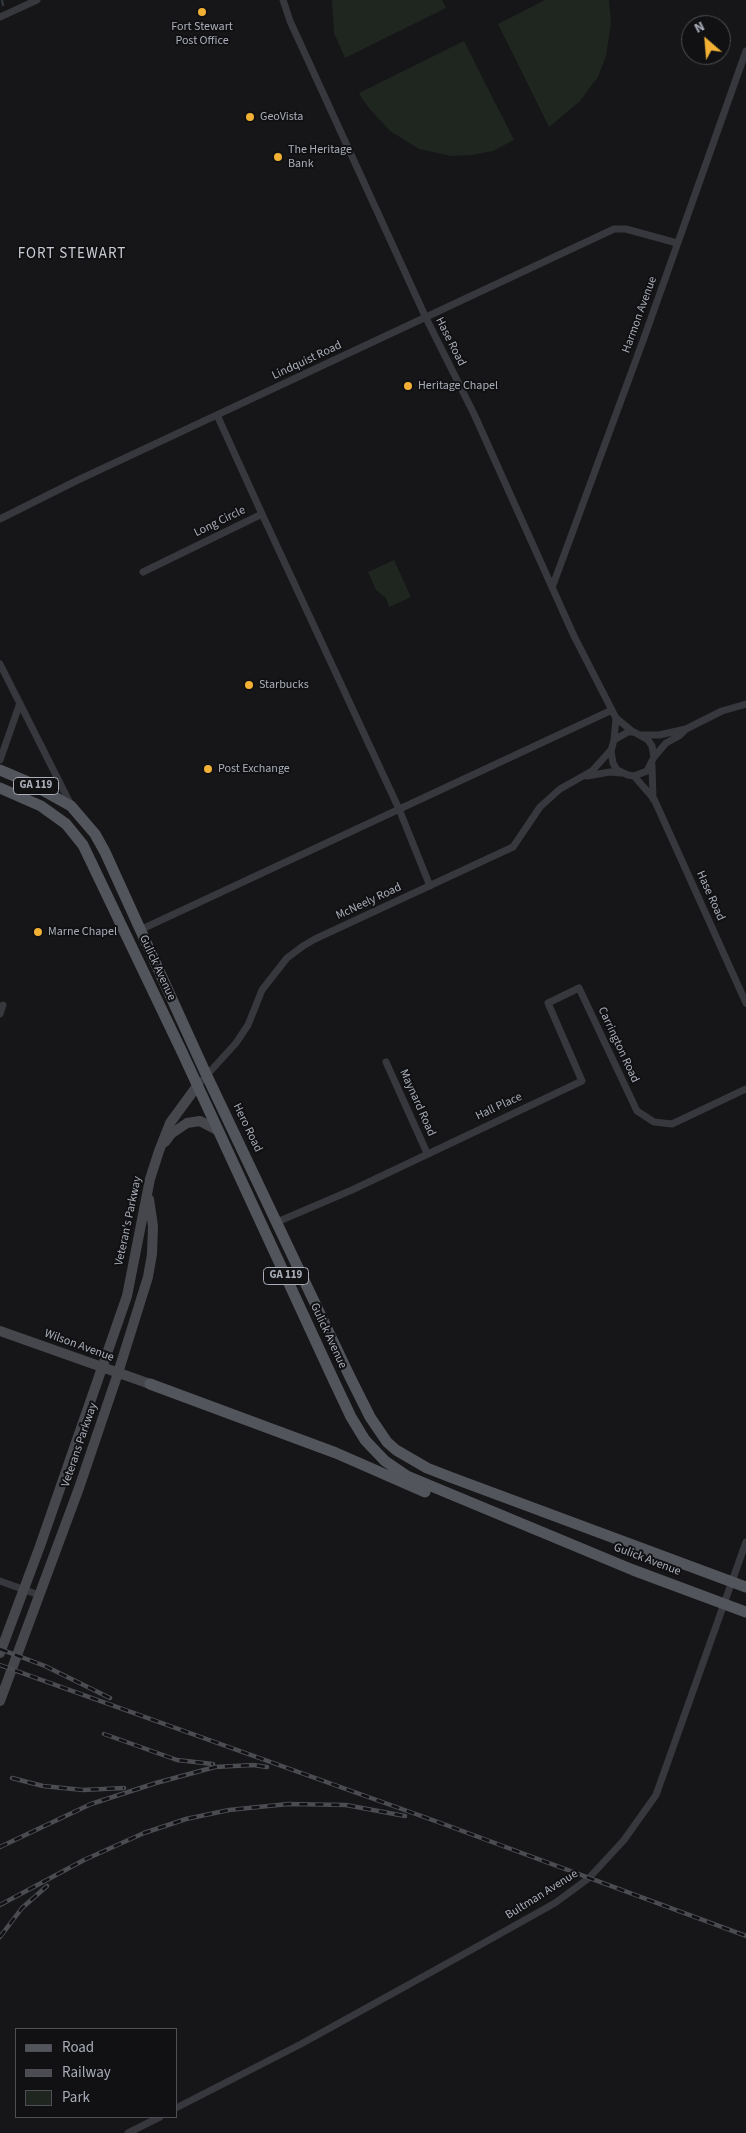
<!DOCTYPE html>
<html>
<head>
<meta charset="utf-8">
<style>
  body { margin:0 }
  #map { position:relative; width:746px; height:2133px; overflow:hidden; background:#161618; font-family:"Source Sans 3",sans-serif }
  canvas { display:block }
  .legend { position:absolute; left:15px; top:2028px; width:162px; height:90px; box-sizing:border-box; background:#111113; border:1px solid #4d4f55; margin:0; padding:6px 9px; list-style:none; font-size:15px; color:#a8adb8 }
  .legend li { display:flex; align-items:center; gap:10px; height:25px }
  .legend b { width:25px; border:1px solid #4d4f55 }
  .north { position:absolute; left:681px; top:15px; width:50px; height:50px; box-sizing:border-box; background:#111113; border:1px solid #4d4f55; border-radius:50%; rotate:333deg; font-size:14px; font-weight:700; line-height:20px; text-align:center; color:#a8adb8 }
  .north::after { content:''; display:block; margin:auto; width:18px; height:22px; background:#f2b134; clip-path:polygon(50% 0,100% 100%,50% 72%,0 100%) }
</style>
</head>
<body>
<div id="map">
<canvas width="746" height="2133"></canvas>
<ul class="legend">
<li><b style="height:6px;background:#53555c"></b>Road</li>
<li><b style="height:6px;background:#4a4c52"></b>Railway</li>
<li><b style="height:14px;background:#1e261f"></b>Park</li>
</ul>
<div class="north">N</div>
</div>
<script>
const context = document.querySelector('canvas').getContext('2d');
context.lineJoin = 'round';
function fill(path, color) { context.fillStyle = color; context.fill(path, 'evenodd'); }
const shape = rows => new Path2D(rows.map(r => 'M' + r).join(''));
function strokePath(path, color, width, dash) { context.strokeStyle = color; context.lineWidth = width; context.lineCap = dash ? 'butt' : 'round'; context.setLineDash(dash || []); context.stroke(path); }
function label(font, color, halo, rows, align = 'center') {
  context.font = font + ' "Source Sans 3",sans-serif'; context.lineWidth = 4; context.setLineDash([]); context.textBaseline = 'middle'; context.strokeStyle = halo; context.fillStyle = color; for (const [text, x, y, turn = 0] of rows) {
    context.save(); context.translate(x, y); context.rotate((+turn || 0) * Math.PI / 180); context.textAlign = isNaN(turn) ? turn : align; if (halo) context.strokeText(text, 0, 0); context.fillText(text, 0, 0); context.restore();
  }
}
fill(shape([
  [332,0,442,0,446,8,345,58,334,33],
  [545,0,609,0,611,23,606,56,598,77,580,101,549,127,498,24],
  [464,41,514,140,493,151,471,155,451,156,419,149,390,131,369,108,361,97,359,93],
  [394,560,411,597,389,607,386,598,376,590,368,572]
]), '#1e261f');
strokePath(shape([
  [2,0,3,5]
]), '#2c353c', 2.5);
strokePath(shape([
  [283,0,290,21,426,318,474,414,574,636,616,718,614,740,611,751,613,763,617,770,628,775,634,776,647,771,654,757,652,746,648,740,634,732,628,732,614,740],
  [0,17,37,0],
  [262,514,399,809,430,886],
  [0,519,78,480,614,229,626,229,677,243],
  [143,572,262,514,217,415],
  [553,585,644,338,746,51],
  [0,664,71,805],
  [616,718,633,732],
  [641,735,659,735,686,729,722,711,746,704],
  [655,756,666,743,679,736,686,729],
  [0,760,20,703],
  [652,765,653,799],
  [587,776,610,772,621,773],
  [634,776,654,799,746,1003],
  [142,929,612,710],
  [0,1014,3,1005],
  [386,1062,427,1153],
  [197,1086,236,1043,248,1025,262,990,287,958,303,946,315,939,513,847,540,807,560,789,592,771,610,751],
  [277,1222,352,1190,582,1081,548,1003,579,988,637,1111,654,1122,672,1124,746,1089],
  [0,1581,39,1595],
  [176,2108,301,2044,455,1959,555,1903,589,1878,624,1840,656,1795,746,1542],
  [128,2133,160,2117]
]), '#37383d', 7);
strokePath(shape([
  [165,1142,171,1134,187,1123,200,1121,217,1130],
  [0,1331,150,1384],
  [0,1653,40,1546,127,1296,150,1179,159,1151,170,1123,197,1086],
  [0,1701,79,1488,118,1373,148,1277,152,1254,153,1226,149,1199]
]), '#45474d', 10);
strokePath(shape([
  [0,770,26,781,71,806,95,834,105,852,206,1074,350,1377,370,1417,387,1442,396,1450,427,1468,450,1477,746,1587],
  [0,788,41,806,66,824,83,845,182,1052,334,1381,351,1417,365,1440,385,1461,407,1476,633,1570,746,1612],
  [150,1384,336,1453,425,1492]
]), '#53555c', 11);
const rail = shape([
  [0,1649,45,1666,110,1698],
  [0,1665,438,1822,746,1936],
  [104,1734,177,1760,213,1764],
  [12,1778,43,1786,83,1790,124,1788],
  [0,1847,91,1804,156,1783,215,1767,253,1765,267,1767],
  [0,1905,84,1860,144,1833,186,1819,229,1810,288,1804,346,1805,405,1816],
  [0,1937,22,1908,47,1886]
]);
strokePath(rail, '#4a4c52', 4.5);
strokePath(rail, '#111113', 2.5, [8]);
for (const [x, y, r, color] of [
  [202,12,5,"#f2b134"],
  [250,117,5,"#f2b134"],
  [278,157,5,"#f2b134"],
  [408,386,5,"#f2b134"],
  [249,685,5,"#f2b134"],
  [208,769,5,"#f2b134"],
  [38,932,5,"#f2b134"]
]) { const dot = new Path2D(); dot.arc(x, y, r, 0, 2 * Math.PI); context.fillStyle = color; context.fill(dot); strokePath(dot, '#111113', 2); }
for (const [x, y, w] of [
  [36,786,45],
  [286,1276,45]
]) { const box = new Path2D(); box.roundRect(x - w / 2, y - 8.5, w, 17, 4); context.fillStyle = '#111113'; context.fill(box); strokePath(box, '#a8adb8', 1); }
label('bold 11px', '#a8adb8', null, [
  ["GA 119",36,786],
  ["GA 119",286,1276]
]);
label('12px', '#a8adb8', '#111113', [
  ["Fort Stewart",202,27,"center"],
  ["Post Office",202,41,"center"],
  ["GeoVista",260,117],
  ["The Heritage",288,150],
  ["Bank",288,164],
  ["Heritage Chapel",418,386],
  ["Starbucks",259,685],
  ["Post Exchange",218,769],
  ["Marne Chapel",48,932]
], 'left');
label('12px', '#a8adb8', '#111113', [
  ["Harmon Avenue",640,315,-70],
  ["Hase Road",450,342,63],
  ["Lindquist Road",307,361,-25],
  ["Long Circle",220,522,-26],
  ["Hase Road",710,896,66],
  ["McNeely Road",369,902,-25],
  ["Gulick Avenue",157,968,65],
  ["Carrington Road",618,1045,65],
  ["Maynard Road",417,1103,66],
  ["Hall Place",499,1107,-25],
  ["Hero Road",247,1128,64],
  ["Veteran's Parkway",129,1221,-78],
  ["Gulick Avenue",328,1336,65],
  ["Wilson Avenue",79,1346,20],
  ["Veterans Parkway",80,1445,-71],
  ["Gulick Avenue",647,1560,21],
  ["Bultman Avenue",542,1895,-32]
]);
context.letterSpacing = '1px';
label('15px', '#c9ccd4', '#111113', [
  ["FORT STEWART",72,255]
]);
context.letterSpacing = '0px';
</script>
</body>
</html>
